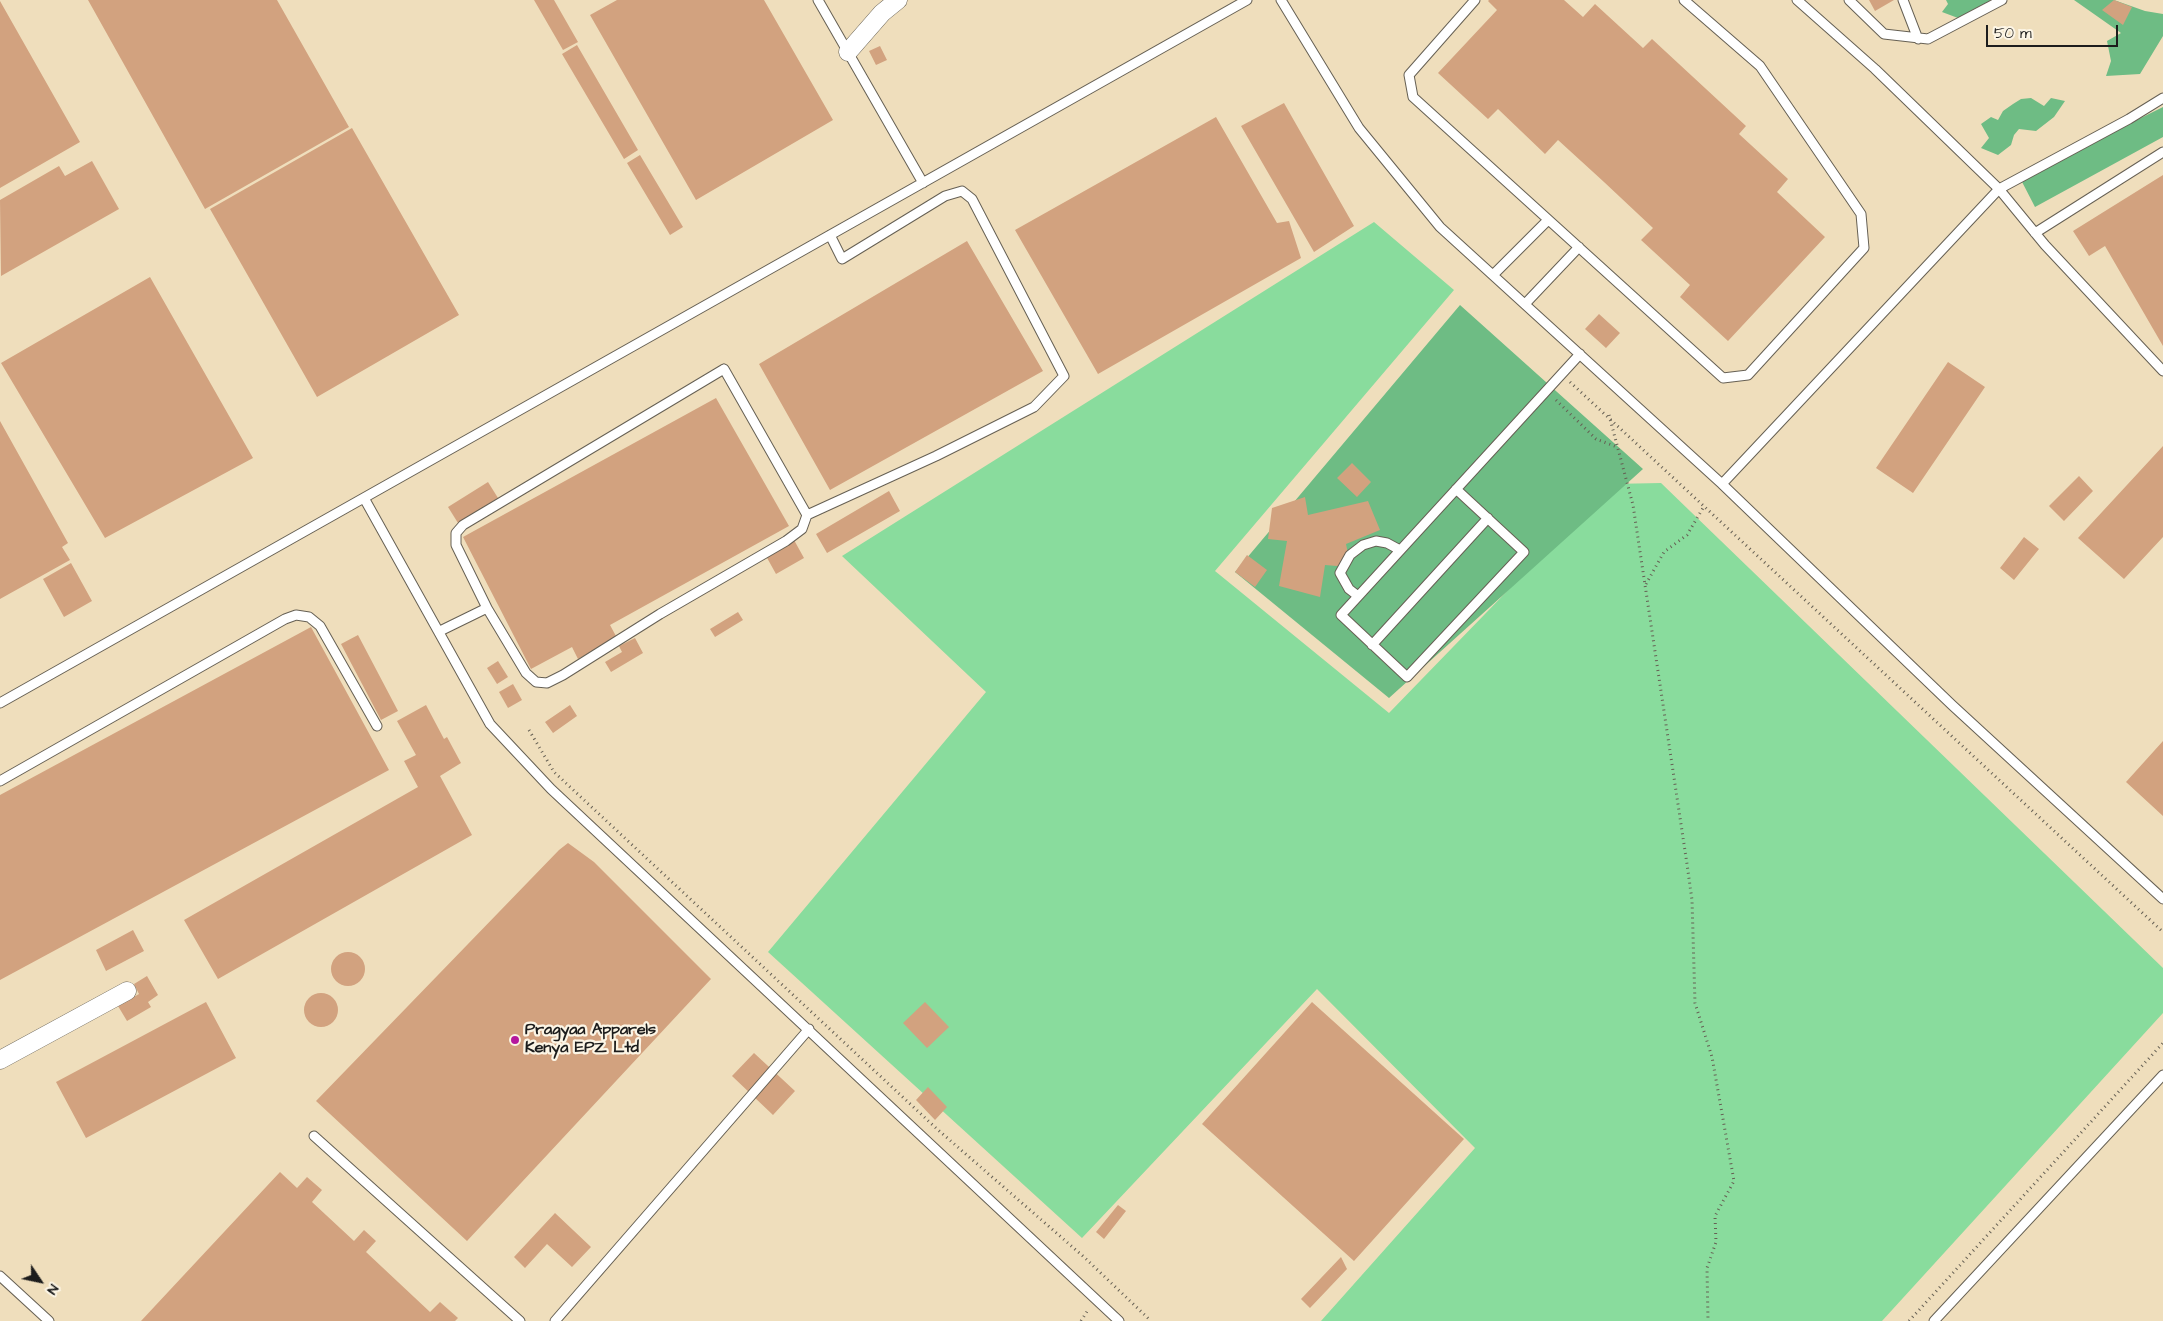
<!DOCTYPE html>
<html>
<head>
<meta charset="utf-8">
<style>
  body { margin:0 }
  #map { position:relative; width:2163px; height:1321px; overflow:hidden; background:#efdebc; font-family:"Architects Daughter",sans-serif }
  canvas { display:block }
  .north { position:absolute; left:15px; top:1256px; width:50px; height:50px; -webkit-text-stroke:4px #fcf5e5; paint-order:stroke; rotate:124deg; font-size:14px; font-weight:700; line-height:20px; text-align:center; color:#1c1c1c }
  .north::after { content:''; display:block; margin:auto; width:18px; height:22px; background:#1c1c1c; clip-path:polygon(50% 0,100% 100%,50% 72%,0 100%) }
  .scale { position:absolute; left:1986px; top:25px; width:132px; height:22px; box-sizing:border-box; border:2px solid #1c1c1c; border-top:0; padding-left:6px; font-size:15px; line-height:18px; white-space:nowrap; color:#1c1c1c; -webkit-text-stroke:4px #fcf5e5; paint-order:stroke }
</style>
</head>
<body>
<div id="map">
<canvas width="2163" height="1321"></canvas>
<div class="north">N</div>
<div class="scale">50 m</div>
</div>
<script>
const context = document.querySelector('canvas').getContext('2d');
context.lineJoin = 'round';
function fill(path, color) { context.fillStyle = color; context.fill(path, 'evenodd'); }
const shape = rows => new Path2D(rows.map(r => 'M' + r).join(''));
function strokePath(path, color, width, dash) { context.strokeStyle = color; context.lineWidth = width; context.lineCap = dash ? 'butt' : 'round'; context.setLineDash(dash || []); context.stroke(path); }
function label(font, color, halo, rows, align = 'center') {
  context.font = font + ' "Architects Daughter",sans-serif'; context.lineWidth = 4.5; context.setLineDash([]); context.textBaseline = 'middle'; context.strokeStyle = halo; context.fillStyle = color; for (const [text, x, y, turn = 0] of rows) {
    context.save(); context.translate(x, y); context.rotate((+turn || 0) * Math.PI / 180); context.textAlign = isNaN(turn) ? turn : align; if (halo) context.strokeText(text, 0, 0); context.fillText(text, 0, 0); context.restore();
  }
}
fill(shape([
  [1374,222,1454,290,1215,571,1389,713,1611,484,1661,483,2163,968,2163,1013,1882,1321,1321,1321,1475,1148,1317,989,1082,1238,768,952,986,692,842,556]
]), '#89dc9d');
fill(shape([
  [1946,0,2003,0,1978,7,1958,18,1942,12,1948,4],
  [2074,0,2114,0,2145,11,2163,14,2163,36,2140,74,2106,76,2111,61,2107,41,2121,33],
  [2031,98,2044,106,2051,98,2065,101,2054,117,2036,131,2019,129,2014,135,2011,145,1998,155,1981,148,1989,138,1981,124,1991,117,1998,120,2003,111,2013,104,2021,99],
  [2163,107,2163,137,2035,207,2020,178],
  [1460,305,1643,469,1389,698,1235,572]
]), '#6ebc84');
fill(shape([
  [88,0,277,0,349,127,205,209],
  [534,0,554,0,578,42,563,50],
  [617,0,764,0,833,120,696,200,590,15],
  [1489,0,1564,0,1583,17,1595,4,1643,48,1652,39,1746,126,1739,134,1788,179,1777,192,1825,237,1728,341,1680,297,1690,285,1641,240,1653,228,1604,182,1558,140,1545,154,1498,109,1488,119,1438,73,1497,10,1488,1],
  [1869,0,1894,0,1875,11],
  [2114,0,2132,7,2123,25,2102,10],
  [0,1,80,142,0,188],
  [577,45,638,150,624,159,562,54],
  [880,46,887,60,876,65,869,51],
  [1284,103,1354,226,1314,252,1241,126],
  [1216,117,1277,223,1289,221,1301,258,1098,374,1015,230],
  [352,128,459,315,317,397,210,209],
  [640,155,683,227,670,235,627,163],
  [92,161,119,209,1,276,0,200,59,166,65,176],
  [2163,175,2163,346,2105,246,2089,256,2073,231],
  [967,241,1043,371,830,490,759,364],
  [150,277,253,458,105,538,1,363],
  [1599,314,1620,333,1606,348,1585,329],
  [1948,362,1985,387,1913,493,1876,468],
  [716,398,789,526,610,625,617,638,578,659,572,647,531,669,463,537],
  [0,421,68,543,62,547,70,560,0,599],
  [2163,446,2163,537,2124,579,2078,538],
  [1352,463,1371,482,1357,497,1337,478],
  [2079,476,2093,491,2064,521,2049,506],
  [488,482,498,498,458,523,448,507],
  [889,491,900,511,827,553,816,534],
  [1305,497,1308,515,1368,501,1380,530,1346,544,1348,554,1342,564,1337,566,1325,565,1320,597,1279,586,1287,541,1268,539,1272,508],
  [2024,537,2039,549,2014,580,2000,568],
  [794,540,804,558,776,574,766,556],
  [1247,555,1267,570,1255,587,1235,572],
  [71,563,92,601,64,617,43,579],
  [738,612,743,620,715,637,710,629],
  [311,627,389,770,0,980,0,795],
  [358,635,398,711,381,720,341,644],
  [635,638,643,653,611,672,605,662,622,652,619,646],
  [498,661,508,677,497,684,487,668],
  [513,684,522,700,508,708,499,692],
  [426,705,444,739,447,737,461,763,440,776,472,835,218,979,184,920,418,787,404,761,416,755,397,721],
  [570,705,577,716,553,733,545,722],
  [2163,741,2163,816,2126,782],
  [568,843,594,862,711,979,467,1241,316,1101,559,850],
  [133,930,144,951,106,971,96,950],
  '331 969a17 17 0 1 1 34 0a17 17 0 1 1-34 0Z',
  [147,976,158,995,148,1002,151,1007,127,1021,118,1006,139,994,134,984],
  '304 1010a17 17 0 1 1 34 0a17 17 0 1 1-34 0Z',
  [206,1002,236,1058,86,1138,56,1082],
  [925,1002,949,1027,927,1048,903,1023],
  [1312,1002,1464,1139,1354,1261,1202,1124],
  [754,1053,795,1091,773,1115,732,1076],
  [928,1087,947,1107,935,1120,916,1100],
  [280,1172,297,1188,307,1177,322,1190,312,1202,354,1241,364,1230,376,1241,366,1252,430,1312,440,1302,458,1318,455,1321,141,1321],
  [1118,1205,1126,1211,1104,1239,1096,1232],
  [555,1213,591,1247,572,1267,547,1244,525,1268,514,1257],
  [1341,1257,1347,1269,1310,1308,1301,1299]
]), '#d2a27f');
const lane = shape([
  [818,0,923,183],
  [1281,0,1359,128,1440,227,1722,484,1952,705,2163,899],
  [1475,0,1409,75,1413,97,1723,378,1748,375,1864,248,1861,214,1760,66,1684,0],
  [1797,0,1875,69,1999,189,2045,245,2163,371],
  [1849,0,1884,34,1928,39,2002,0],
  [1903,0,1918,39],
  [2035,233,2163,152],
  [1493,275,1548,220],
  [1525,304,1579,247],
  [724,369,807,515,802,529,786,541,660,614,563,675,547,683,536,682,526,673,487,608,456,545,456,533,463,525,724,369],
  [1722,484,1999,189,2129,119,2163,98],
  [1456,489,1524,552,1407,677,1341,615,1580,354],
  [364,498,490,724,551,789,1119,1321],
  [807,515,936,456,1034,407,1064,376,972,199,962,191,945,196,842,259,830,235],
  [1358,596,1349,589,1340,573,1350,555,1363,545,1376,541,1387,543,1400,550],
  [440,631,487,608],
  [1372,645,1488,518],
  [0,703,1247,0],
  [0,781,285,619,296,615,309,617,320,626,377,726],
  [314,1136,520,1321],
  [0,1276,49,1321],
  [555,1321,809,1029],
  [1934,1321,2163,1075]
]);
const street = shape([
  [848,52,882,13,898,0],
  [0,1060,127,991]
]);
strokePath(lane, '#666054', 11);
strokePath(street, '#666054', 19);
strokePath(shape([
  [1570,382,2163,932],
  [1556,400,1596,439,1617,447],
  [1609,415,1633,505,1687,864,1692,900,1695,1003,1712,1057,1734,1181,1715,1216,1716,1242,1707,1268,1708,1321],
  [1646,584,1664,552,1687,535,1703,508],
  [529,730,554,772,937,1129,1084,1257,1151,1321],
  [1081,1321,1088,1310],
  [1909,1321,2163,1043]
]), '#666054', 3, [1, 4]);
strokePath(lane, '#fff', 9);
strokePath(street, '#fff', 18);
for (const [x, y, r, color] of [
  [515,1040,5,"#b5179e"]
]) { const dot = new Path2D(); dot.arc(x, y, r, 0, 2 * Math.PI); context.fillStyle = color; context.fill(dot); strokePath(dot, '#fcf5e5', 2); }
label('bold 16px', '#1c1c1c', '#fcf5e5', [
  ["Pragyaa Apparels",525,1031],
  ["Kenya EPZ Ltd",525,1049]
], 'left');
</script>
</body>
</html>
